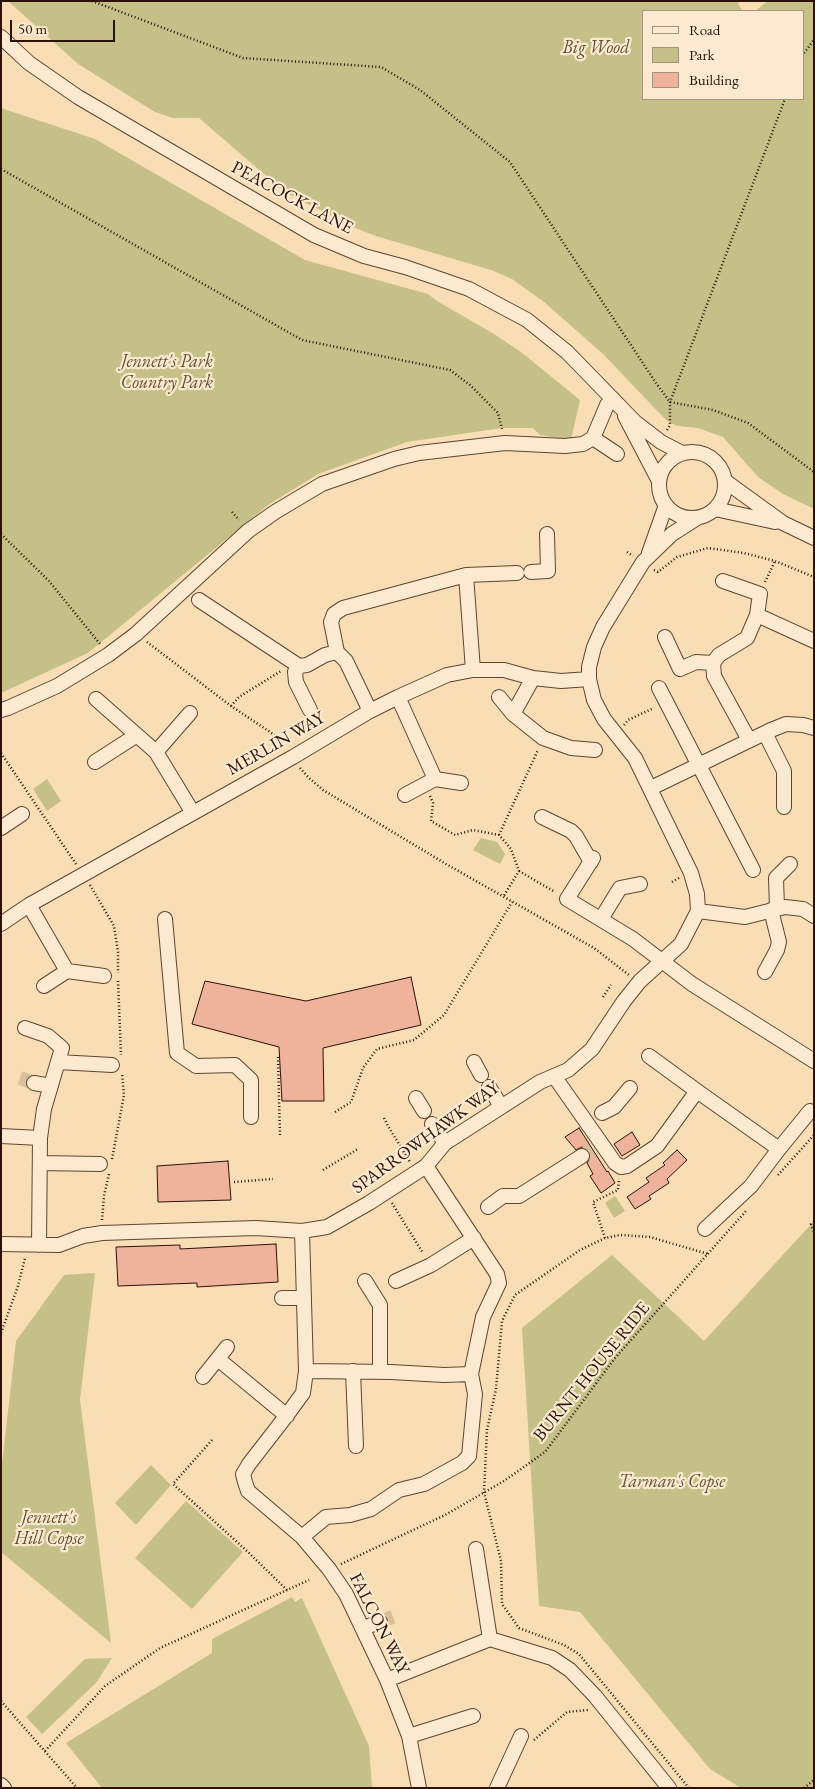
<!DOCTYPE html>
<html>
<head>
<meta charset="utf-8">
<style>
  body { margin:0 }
  #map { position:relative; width:815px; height:1789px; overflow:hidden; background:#f9deb5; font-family:"EB Garamond",serif }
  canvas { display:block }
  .frame { position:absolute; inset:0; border:2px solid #2b1107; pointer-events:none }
  .legend { position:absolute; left:642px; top:10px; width:162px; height:90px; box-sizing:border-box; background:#fbeacf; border:1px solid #a8937f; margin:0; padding:6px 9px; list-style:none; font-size:15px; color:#2b1107 }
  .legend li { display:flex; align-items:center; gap:10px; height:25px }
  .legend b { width:25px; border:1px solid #a8937f }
  .scale { position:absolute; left:10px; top:20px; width:105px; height:22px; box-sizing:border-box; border:2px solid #2b1107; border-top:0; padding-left:6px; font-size:15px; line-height:18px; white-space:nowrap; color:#2b1107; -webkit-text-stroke:4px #fbeacf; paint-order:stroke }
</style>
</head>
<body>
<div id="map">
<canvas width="815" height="1789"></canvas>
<div class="frame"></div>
<ul class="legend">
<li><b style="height:6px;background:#fbeacf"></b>Road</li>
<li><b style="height:14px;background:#c5bf88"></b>Park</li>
<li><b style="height:14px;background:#efb29b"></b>Building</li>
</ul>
<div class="scale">50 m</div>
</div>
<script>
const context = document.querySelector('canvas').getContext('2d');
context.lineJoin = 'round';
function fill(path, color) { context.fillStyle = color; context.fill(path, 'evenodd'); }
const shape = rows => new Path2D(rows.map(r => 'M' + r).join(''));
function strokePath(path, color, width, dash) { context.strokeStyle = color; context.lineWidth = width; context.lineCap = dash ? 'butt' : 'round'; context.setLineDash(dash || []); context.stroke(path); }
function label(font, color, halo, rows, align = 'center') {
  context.font = font + ' "EB Garamond",serif'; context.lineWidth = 4.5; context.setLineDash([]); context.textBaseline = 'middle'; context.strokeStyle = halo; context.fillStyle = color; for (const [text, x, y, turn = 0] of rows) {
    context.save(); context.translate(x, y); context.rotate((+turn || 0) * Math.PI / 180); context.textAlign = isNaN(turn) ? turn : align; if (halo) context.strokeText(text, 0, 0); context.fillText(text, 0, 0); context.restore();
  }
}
fill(shape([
  [8,1,737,1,742,11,644,11,644,99,804,99,804,11,755,11,768,1,814,1,814,509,783,494,758,477,723,437,698,428,677,426,666,420,603,354,544,302,512,279,491,270,376,236,358,229,286,193,199,118,173,118,155,112,78,64],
  [1,108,95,139,305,260,428,294,437,301,494,334,521,352,580,400,571,440,540,435,533,428,502,428,407,442,318,474,268,505,88,653,1,693],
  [47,779,61,801,47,811,33,789],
  [481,838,497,842,505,854,500,864,473,850],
  [615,1196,625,1211,614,1218,605,1203],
  [814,1221,814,1788,741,1788,710,1769,580,1612,539,1606,522,1328,612,1255,704,1341],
  [95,1273,80,1400,111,1643,1,1552,1,1473,16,1341,64,1275],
  [151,1465,171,1485,136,1525,115,1503],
  [186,1501,243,1552,192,1609,135,1558],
  [292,1597,295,1602,302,1598,369,1746,372,1788,102,1788,66,1743,212,1653,212,1639],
  [112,1658,96,1683,42,1734,26,1717,85,1659]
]), '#c5bf88');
const building = shape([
  [411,977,421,1025,323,1048,324,1101,282,1101,279,1047,192,1024,205,981,306,1001,411,977],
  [579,1128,607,1172,608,1171,615,1183,601,1193,590,1176,593,1174,587,1163,591,1156,589,1151,582,1147,576,1150,565,1137,579,1128],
  [632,1132,640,1145,622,1156,614,1144,632,1132],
  [677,1150,687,1160,667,1179,669,1183,649,1196,651,1199,635,1209,627,1197,649,1182,646,1178,665,1165,663,1163,677,1150],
  [228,1161,231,1200,158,1202,157,1166,228,1161],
  [276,1244,278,1282,197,1287,197,1283,118,1286,116,1247,180,1245,180,1249,276,1244]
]);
fill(building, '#efb29b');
strokePath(building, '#2b1107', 1);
strokePath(shape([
  [20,1078,34,1083],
  [582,1156,592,1150],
  [380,1622,395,1616]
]), '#dabf9b', 14, [14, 7]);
const minor = shape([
  [1,37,29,63,78,97,314,235,364,256,405,267,469,289,527,320,567,352,635,422,661,442,682,453],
  [625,416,659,481],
  [593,438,617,454],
  '659 485a33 33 0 1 1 66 0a33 33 0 1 1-66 0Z',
  [725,481,783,523,814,538],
  [715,509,775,522],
  [649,553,666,505],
  [531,572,548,571,547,534],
  [466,575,473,670],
  [723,581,760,594,757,615,747,638,719,655,713,663,714,676,749,740],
  [199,600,299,666,307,665,325,655,337,652,346,661,370,711],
  [757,615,814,641],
  [665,637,680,669,696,662,713,663],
  [337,652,331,622,334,614,343,608,466,575,517,573],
  [299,666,295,672,296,682,310,710],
  [659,688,753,870],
  [398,697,435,779,461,783],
  [499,697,513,714,543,738,571,748,595,750],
  [96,699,156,752,193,813],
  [1,710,8,708,57,686,108,655,136,634,248,531,275,512,322,484,394,459,419,453,505,443,565,446,583,444,593,438,607,405,613,399],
  [513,714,533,678],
  [765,733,784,771,784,807],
  [156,752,190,713],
  [95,762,137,735],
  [651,788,771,730,786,724,803,725,814,728],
  [405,795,435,779],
  [542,817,571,831,576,836,591,862],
  [1,828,22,814],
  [593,858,567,899,633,939,692,984,814,1061],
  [29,905,67,971],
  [777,908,776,878,790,864],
  [698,911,745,917,785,907,803,909,814,916],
  [165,919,177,1053,196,1066,235,1065,251,1080,251,1117],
  [601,919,620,888,640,884],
  [1,924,29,905,293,757,370,711,398,697,447,675,473,670,504,670,533,678,561,681,589,679],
  [765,972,777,950,779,942,771,910],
  [44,986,67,971,104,976],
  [25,1028,48,1036,62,1048,44,1109,40,1138,39,1245],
  [649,1056,697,1091],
  [58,1062,112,1065],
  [474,1062,481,1075],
  [554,1076,615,1163,621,1167,627,1166,657,1146,697,1091,779,1149,751,1186,705,1229],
  [34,1083,51,1086],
  [489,1087,501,1106],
  [416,1098,424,1111],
  [602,1113,614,1107,630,1088],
  [432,1124,445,1143],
  [1,1136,40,1138],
  [779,1149,810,1111],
  [40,1163,100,1164],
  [488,1207,503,1196,519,1196,582,1156],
  [302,1231,306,1371,303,1393,287,1415,249,1464,243,1474,245,1482,248,1491,302,1537,329,1569,346,1594,387,1680,409,1736,419,1788],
  [1,1244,59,1245,83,1236,102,1233,256,1228,302,1231,327,1227,369,1203,417,1172,426,1166,445,1143,540,1082,568,1070,592,1049,624,1001,640,981,681,944,698,911,697,894,691,873,635,758,604,719,594,700,589,679,589,667,594,647,603,627,643,562,672,534,697,518],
  [365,1281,380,1305,380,1372],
  [396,1281,431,1265,474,1238],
  [282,1298,304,1298],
  [218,1359,287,1416],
  [306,1371,391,1372,444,1375,471,1374],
  [353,1371,356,1446],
  [203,1377,227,1347],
  [302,1537,326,1517,350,1515,371,1509,399,1490,424,1484,462,1463,469,1456,475,1394,471,1374,483,1317,499,1283,497,1274,426,1166],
  [476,1549,490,1639],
  [363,1628,380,1622],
  [387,1680,490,1639,552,1658,570,1670,595,1696,669,1788],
  [409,1736,473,1716],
  [1,1785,4,1788],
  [497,1788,521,1736]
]);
strokePath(minor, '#5e4432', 16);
strokePath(shape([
  [92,1,243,58,381,67,420,90,510,162,656,383,670,402,713,410,748,423,814,472],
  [804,53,814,40],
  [1,169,302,340,450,370,470,385,498,413,502,429],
  [667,430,670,425,670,402,785,99],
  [232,512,239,520],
  [1,534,49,581,100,644],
  [627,552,633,556],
  [654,570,658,572,677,557,708,548,744,553,775,561,814,577],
  [765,582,775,561],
  [147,642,231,706,276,736,286,747],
  [231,706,239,697,281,671],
  [624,725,628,720,654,708],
  [1,753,76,864],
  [300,768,309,778,323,790,446,864,594,948,629,975],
  [430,796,433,803,431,821,455,835,473,830,499,835,511,849,519,871,503,897],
  [499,835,538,750],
  [519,871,555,892],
  [672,882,679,878],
  [90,885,114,926,118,952,118,973],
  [118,981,121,1055],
  [603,997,611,985],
  [278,1057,280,1137],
  [335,1112,351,1102,363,1068,377,1049,414,1040,444,1015,512,902],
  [384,1118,388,1126,410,1162],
  [112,1159,124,1095,122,1073],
  [323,1170,358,1149],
  [778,1175,814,1135],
  [234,1182,273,1179],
  [392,1203,423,1253],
  [102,1220,104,1196,109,1174],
  [814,1222,811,1224,814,1232],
  [605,1238,593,1202,618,1190,619,1180],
  [1,1333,18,1286,25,1258],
  [212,1440,173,1484,248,1552,287,1590],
  [341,1564,445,1515,504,1481,545,1452,615,1358,746,1211],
  [1,1701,77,1788],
  [534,1740,567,1712,588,1710],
  [45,1751,105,1686,160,1648,309,1580],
  [689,1788,579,1654,564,1645,519,1628,502,1604,501,1561,484,1492,487,1430,496,1389,502,1321,515,1295,580,1250,605,1238,620,1235,650,1237,708,1254],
  [804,1788,814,1780]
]), '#2b1107', 2.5, [1, 2.5]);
strokePath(minor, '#fbeacf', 14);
label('italic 18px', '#614e34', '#fbeacf', [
  ["Big Wood",596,48],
  ["Jennett's Park",167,362],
  ["Country Park",167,383],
  ["Tarman's Copse",672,1482],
  ["Jennett's",49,1518],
  ["Hill Copse",49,1539]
]);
label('18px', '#2b1107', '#fbeacf', [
  ["PEACOCK LANE",292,198,28],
  ["MERLIN WAY",276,744,-30],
  ["SPARROWHAWK WAY",426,1138,-36],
  ["BURNT HOUSE RIDE",592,1372,-51],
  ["FALCON WAY",379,1624,63]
]);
</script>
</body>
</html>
